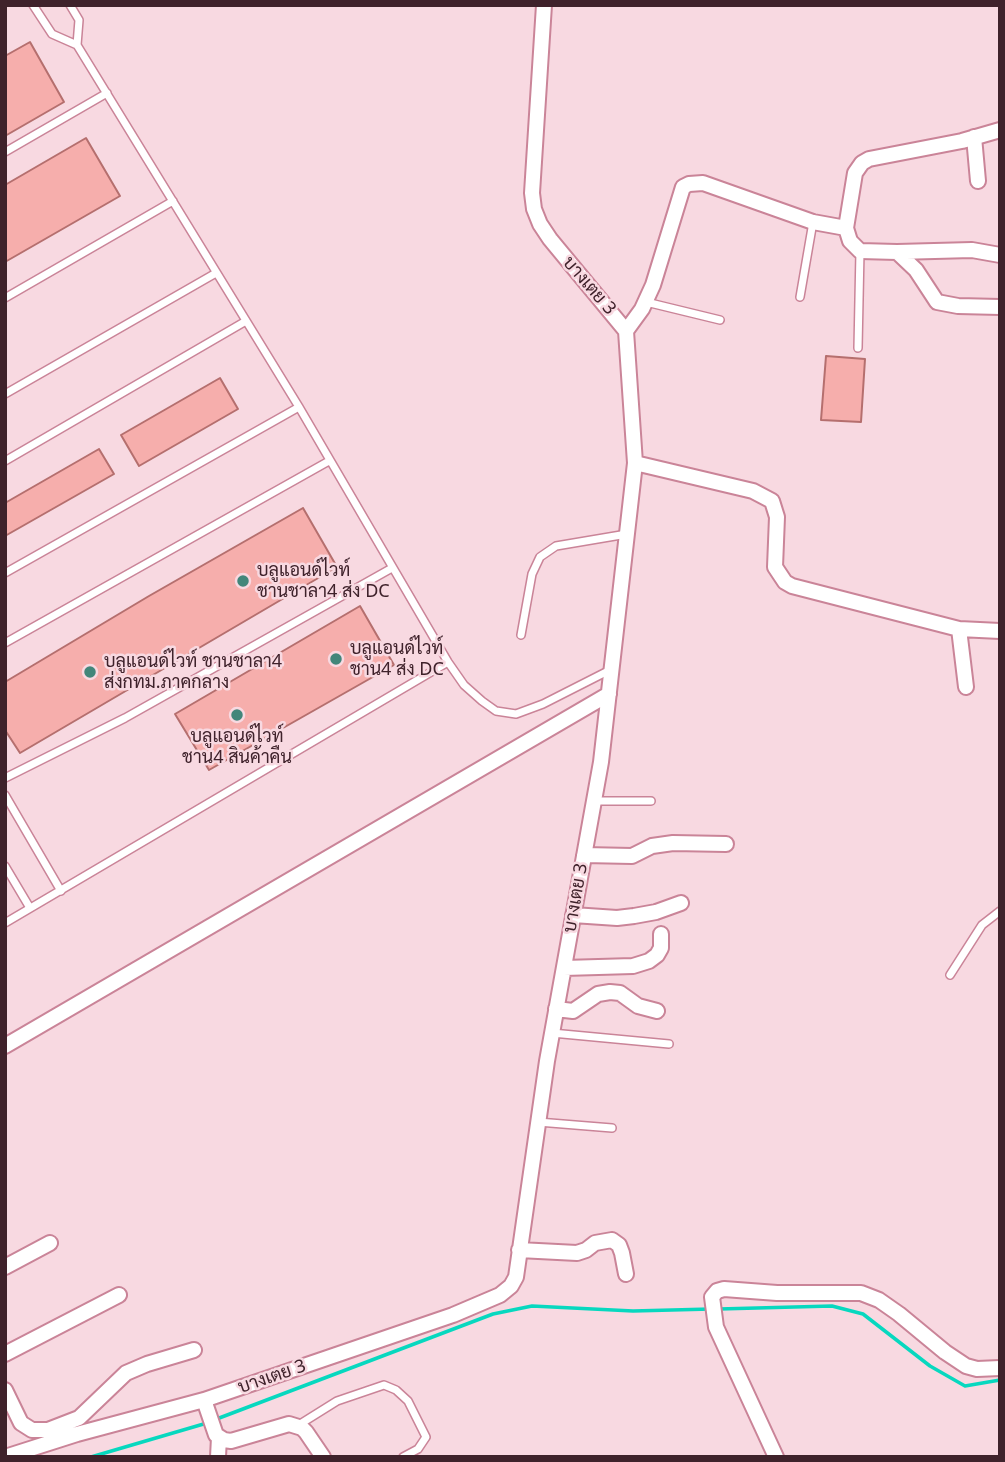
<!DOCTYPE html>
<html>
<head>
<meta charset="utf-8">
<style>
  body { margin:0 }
  #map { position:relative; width:1005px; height:1462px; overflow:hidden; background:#f8d9e1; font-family:"Noto Sans",sans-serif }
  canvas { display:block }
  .frame { position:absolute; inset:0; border:7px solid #3f222b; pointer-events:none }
</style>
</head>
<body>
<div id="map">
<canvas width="1005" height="1462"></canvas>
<div class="frame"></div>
</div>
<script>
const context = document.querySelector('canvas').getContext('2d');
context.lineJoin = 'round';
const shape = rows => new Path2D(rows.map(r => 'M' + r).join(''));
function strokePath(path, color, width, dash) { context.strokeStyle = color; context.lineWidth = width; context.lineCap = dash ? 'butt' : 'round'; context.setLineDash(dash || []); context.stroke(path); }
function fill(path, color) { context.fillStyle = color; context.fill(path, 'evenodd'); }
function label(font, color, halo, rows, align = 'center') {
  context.font = font + ' "Noto Sans",Sarabun,sans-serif'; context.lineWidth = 5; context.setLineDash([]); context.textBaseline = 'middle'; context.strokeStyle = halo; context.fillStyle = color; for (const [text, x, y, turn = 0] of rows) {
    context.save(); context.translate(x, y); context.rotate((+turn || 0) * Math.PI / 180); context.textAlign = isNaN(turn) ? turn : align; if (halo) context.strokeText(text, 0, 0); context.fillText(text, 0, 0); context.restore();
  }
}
strokePath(shape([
  [719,1309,832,1306,863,1314,930,1366,965,1386,1000,1380],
  [214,1420,493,1314,532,1306,633,1311,711,1309],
  [91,1457,207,1423]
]), '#07d8bf', 3.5);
const building = shape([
  [30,42,64,102,5,136,5,56,30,42],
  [86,138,120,196,5,262,5,185,86,138],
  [826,356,865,359,861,422,821,420,826,356],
  [220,378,238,409,139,466,121,435,220,378],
  [99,449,114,474,5,536,5,503,99,449],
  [303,508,337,567,20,753,5,730,5,682,149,596,303,508],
  [360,606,394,665,209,770,175,714,360,606]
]);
fill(building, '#f6aeac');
strokePath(building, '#b56f6e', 2);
const lane = shape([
  [33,5,52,34,77,45,299,407,448,662,464,685,482,701,496,711,516,714,543,704,610,670],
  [70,5,79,20,77,45],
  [5,152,107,93],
  [800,297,813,222],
  [5,298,173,201],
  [646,302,720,320],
  [858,348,860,251],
  [5,394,216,273],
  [5,461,246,321],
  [5,573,299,407],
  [521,635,532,574,540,557,556,546,627,534],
  [5,643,329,461],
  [5,778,125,718,392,568],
  [5,795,61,891],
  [594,801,651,801],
  [5,866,30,908],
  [5,923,448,662],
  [950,975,982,925,1000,911],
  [552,1033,669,1044],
  [538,1122,612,1128],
  [297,1426,337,1401,384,1385,396,1390,408,1401,426,1437,418,1449,403,1457]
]);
const street = shape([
  [974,137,978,181],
  [846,228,850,241,860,251,897,252,972,250,1000,255],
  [897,252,916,270,937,302,958,306,1000,307],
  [626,331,642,309,653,285,683,187,689,184,703,183,813,222,846,228,855,173,862,163,869,159,962,141,1000,130],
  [635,463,753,491,772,501,777,517,775,567,785,582,792,586,959,629,1000,631],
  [959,629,966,687],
  [584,855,632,856,652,846,673,843,726,844],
  [573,915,617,918,634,916,656,912,681,903],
  [564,968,633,966,649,961,657,955,661,948,661,934],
  [556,1009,573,1011,598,994,610,992,620,993,638,1006,657,1011],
  [5,1046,609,694],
  [519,1250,577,1253,586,1250,595,1243,612,1240,619,1245,622,1253,626,1274],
  [5,1267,50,1243],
  [5,1354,119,1295],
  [5,1390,21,1423,32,1430,48,1430,79,1418,126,1373,147,1364,194,1350],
  [204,1400,216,1435,224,1440,231,1441,289,1424,302,1428,306,1432,323,1457],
  [5,1457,77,1434,204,1400,453,1315,500,1295,511,1286,516,1277,547,1061,601,762,635,463,626,331,550,239,540,224,534,209,532,193,544,5],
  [218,1457,219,1437],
  [776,1457,716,1327,712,1297,717,1291,724,1289,777,1293,861,1293,879,1300,899,1314,945,1352,966,1366,977,1369,1000,1368]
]);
strokePath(lane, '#ca8498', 10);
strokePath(street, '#ca8498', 18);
strokePath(lane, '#fff', 7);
strokePath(street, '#fff', 14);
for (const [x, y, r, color] of [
  [243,581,7,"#42867a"],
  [336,659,7,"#42867a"],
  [90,672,7,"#42867a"],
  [237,715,7,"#42867a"]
]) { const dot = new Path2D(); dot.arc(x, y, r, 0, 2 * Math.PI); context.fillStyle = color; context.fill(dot); strokePath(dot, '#f8d9e1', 2.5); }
label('18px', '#3f222b', '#f8d9e1', [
  ["บางเตย 3",589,286,49],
  ["บางเตย 3",576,898,-80],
  ["บางเตย 3",272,1377,-19]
]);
label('18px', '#3f222b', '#f8d9e1', [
  ["บลูแอนด์ไวท์",257,571],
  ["ชานชาลา4 ส่ง DC",257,592],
  ["บลูแอนด์ไวท์",350,649],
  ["ชาน4 ส่ง DC",350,670],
  ["บลูแอนด์ไวท์ ชานชาลา4",104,662],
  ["ส่งกทม.ภาคกลาง",104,683],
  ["บลูแอนด์ไวท์",237,737,"center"],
  ["ชาน4 สินค้าคืน",237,758,"center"]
], 'left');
</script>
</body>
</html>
